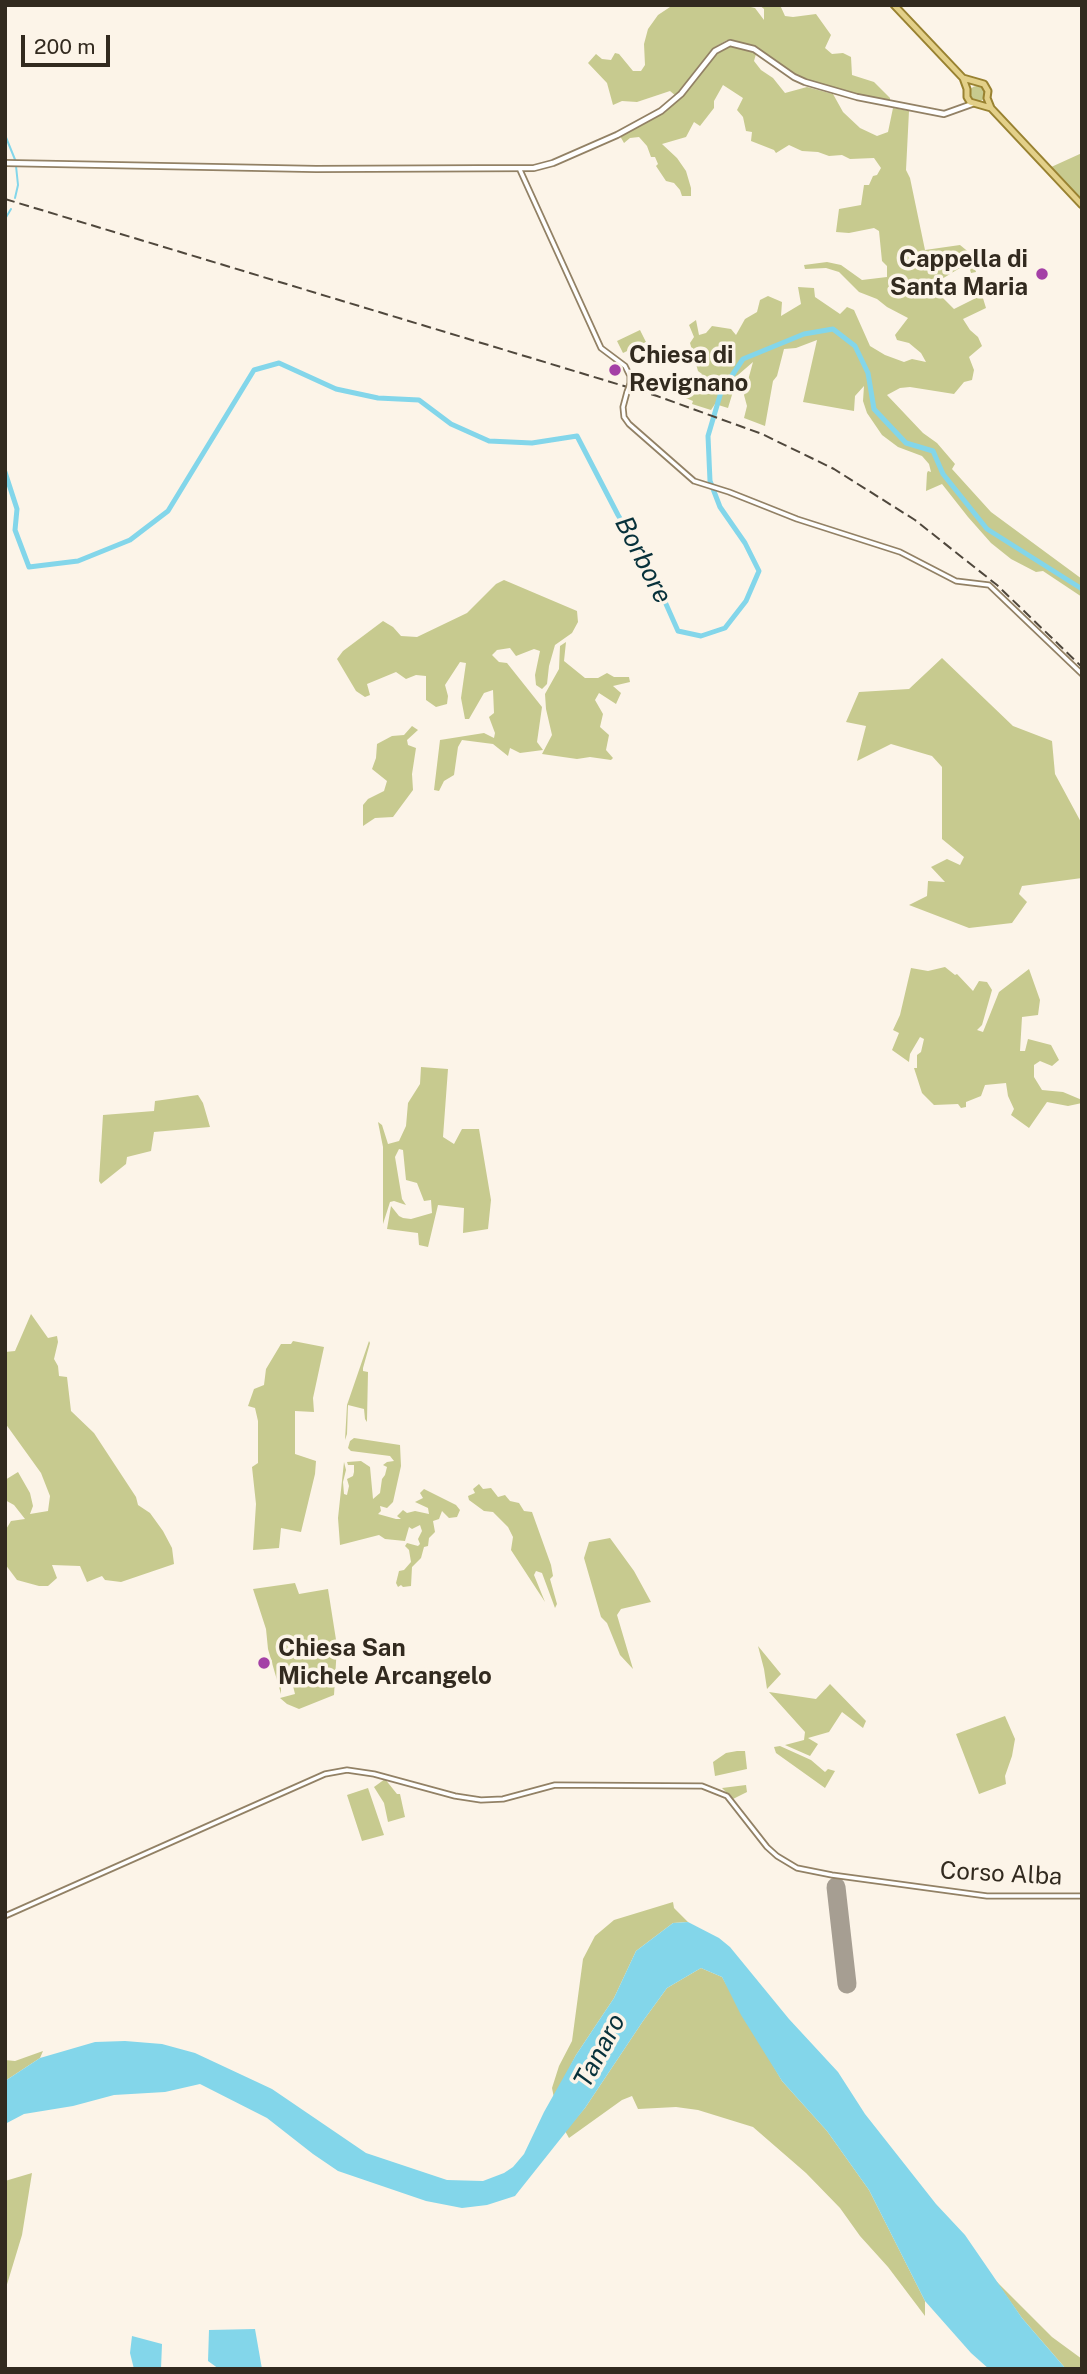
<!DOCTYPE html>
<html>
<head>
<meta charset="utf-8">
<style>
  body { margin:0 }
  #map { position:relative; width:1087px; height:2374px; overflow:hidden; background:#fcf4e8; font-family:"Public Sans",sans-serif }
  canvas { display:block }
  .frame { position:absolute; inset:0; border:7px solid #322a1f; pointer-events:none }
  .scale { position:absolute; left:21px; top:35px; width:89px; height:32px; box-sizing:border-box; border:4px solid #322a1f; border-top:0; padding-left:9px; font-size:21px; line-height:24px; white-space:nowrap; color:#322a1f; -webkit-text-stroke:5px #fcf4e8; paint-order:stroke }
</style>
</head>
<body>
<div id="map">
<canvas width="1087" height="2374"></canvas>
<div class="frame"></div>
<div class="scale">200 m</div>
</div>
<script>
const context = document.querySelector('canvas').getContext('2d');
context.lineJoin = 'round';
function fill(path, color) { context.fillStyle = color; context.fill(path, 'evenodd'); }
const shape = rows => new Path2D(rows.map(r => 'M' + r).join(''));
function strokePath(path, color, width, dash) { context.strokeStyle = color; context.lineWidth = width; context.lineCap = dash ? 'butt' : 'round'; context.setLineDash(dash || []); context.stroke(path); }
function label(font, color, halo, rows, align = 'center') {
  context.font = font + ' "Public Sans",sans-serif'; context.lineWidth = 7; context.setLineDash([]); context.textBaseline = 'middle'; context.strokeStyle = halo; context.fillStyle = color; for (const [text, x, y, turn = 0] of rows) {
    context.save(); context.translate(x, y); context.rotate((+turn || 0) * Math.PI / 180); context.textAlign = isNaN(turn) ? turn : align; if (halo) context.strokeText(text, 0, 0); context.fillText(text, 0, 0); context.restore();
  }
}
fill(shape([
  [673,5,742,5,755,8,764,20,764,9,759,5,780,5,785,16,793,17,816,14,831,35,825,48,832,54,843,53,851,57,852,75,874,82,890,98,890,102,814,84,795,75,758,49,734,40,727,40,715,47,676,96,670,91,637,102,622,101,613,105,607,83,588,63,596,54,602,59,611,60,615,53,619,54,633,71,641,71,645,65,644,44,648,29,658,15],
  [727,46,741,47,756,54,754,61,761,70,773,78,785,93,807,87,833,94,843,112,860,128,877,136,888,132,893,108,909,111,906,170,910,178,925,250,960,245,971,254,976,272,971,273,968,263,937,282,942,297,954,309,982,295,986,308,963,319,970,330,978,337,982,346,969,357,974,370,972,380,964,382,954,394,910,387,900,388,887,395,923,433,937,443,955,464,952,469,991,512,1082,579,1082,597,1043,571,1036,572,1011,559,991,543,968,517,942,484,926,491,927,473,928,471,931,472,929,464,922,456,898,447,882,435,867,413,863,401,864,386,855,396,854,411,803,402,817,340,796,348,784,349,777,376,773,381,765,426,744,418,747,406,744,395,753,362,738,375,728,408,715,404,711,410,692,404,693,401,671,392,705,386,699,379,702,374,698,371,690,343,694,337,689,325,696,320,699,335,706,333,712,326,731,329,736,335,745,319,757,312,760,300,768,296,782,302,781,316,801,304,798,287,814,288,815,297,840,314,847,307,854,310,870,346,885,355,904,362,912,359,926,362,921,353,909,343,897,340,895,335,908,318,887,307,877,299,859,292,839,272,826,268,805,269,804,265,827,262,841,265,862,280,887,277,887,266,882,261,879,231,874,228,849,233,836,232,839,209,861,205,864,185,869,185,873,176,877,175,881,168,874,158,850,159,842,155,829,156,818,152,802,151,789,145,776,153,774,150,751,141,752,132,746,131,743,117,737,110,743,98,723,85,714,101,714,108,700,126,694,122,686,137,662,144,677,158,686,171,691,188,691,196,682,196,680,190,674,183,666,181,656,166,658,164,655,157,651,157,647,146,639,137,630,138,624,143,620,136,673,105,718,52],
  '969 94a8 8 0 1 1 16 0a8 8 0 1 1-16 0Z',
  [1082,153,1082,202,1049,168],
  [640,330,646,342,623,353,617,341],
  [504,580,577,611,578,622,572,633,555,645,549,666,547,684,542,689,536,685,535,675,540,651,534,649,516,656,510,648,497,650,492,655,499,662,507,663,542,707,537,742,543,750,520,753,510,748,508,756,493,744,462,740,458,747,454,775,444,781,439,791,434,790,440,740,484,733,494,738,495,733,489,717,494,713,493,690,484,693,469,719,465,719,461,698,466,663,460,662,445,685,448,696,447,704,436,707,426,700,426,676,416,675,406,679,396,672,367,684,370,695,365,697,356,691,337,659,343,651,383,621,393,627,401,636,417,637,467,613,496,584],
  [566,642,564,661,585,678,598,678,607,673,614,677,629,677,630,682,613,686,621,693,616,704,599,693,595,700,603,714,600,727,609,735,606,750,613,758,611,760,590,757,577,759,542,754,552,735,546,709,545,694,559,669,560,646],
  [942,658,1013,726,1052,741,1055,774,1082,824,1082,878,1022,886,1019,894,1027,902,1012,923,969,928,909,905,927,896,928,881,945,882,931,867,947,859,960,865,964,857,942,839,942,767,932,756,891,744,857,761,866,726,846,722,859,692,909,689],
  [412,726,418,730,407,740,408,745,416,748,412,774,413,790,393,817,375,818,363,826,363,805,368,799,384,791,387,781,372,769,376,758,377,744,392,736,404,735],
  [945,967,955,975,957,974,973,991,979,981,987,982,992,990,982,1025,977,1030,983,1032,999,992,1029,969,1040,1000,1038,1015,1022,1017,1020,1051,1025,1051,1028,1039,1051,1045,1059,1060,1052,1066,1040,1061,1034,1065,1034,1077,1042,1090,1063,1092,1082,1100,1082,1103,1068,1106,1047,1102,1029,1128,1011,1115,1014,1109,1008,1096,1006,1083,985,1085,981,1096,966,1102,966,1107,961,1108,958,1104,934,1105,922,1093,914,1068,917,1068,917,1055,921,1052,924,1039,920,1037,910,1054,909,1062,892,1050,899,1033,893,1030,900,1015,911,968,928,971],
  [421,1067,448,1069,443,1137,454,1144,462,1129,479,1129,491,1200,488,1229,463,1233,464,1208,438,1205,428,1247,419,1245,418,1233,387,1229,391,1206,399,1216,403,1218,411,1219,432,1213,431,1200,424,1201,417,1183,406,1180,403,1150,399,1149,395,1157,402,1199,406,1205,394,1201,390,1202,383,1224,383,1147,378,1122,382,1125,388,1144,399,1141,406,1126,408,1103,420,1084],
  [198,1095,203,1103,210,1127,154,1132,151,1151,127,1157,126,1164,101,1184,99,1181,103,1115,154,1111,155,1101],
  [31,1314,48,1338,57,1336,58,1342,54,1359,58,1366,59,1376,67,1377,71,1411,94,1433,136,1497,138,1505,150,1513,163,1531,172,1548,174,1564,121,1582,105,1580,102,1576,87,1582,80,1566,52,1565,57,1578,48,1586,39,1586,17,1580,5,1564,5,1531,11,1521,25,1519,14,1505,5,1500,5,1480,18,1472,30,1493,33,1506,30,1514,48,1511,50,1496,41,1473,5,1423,5,1352,15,1351],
  [293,1341,324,1347,313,1398,314,1412,295,1411,295,1454,316,1461,315,1474,301,1532,281,1528,279,1548,253,1550,256,1504,252,1467,258,1463,258,1421,255,1408,248,1406,254,1389,264,1385,266,1369,281,1344,291,1344],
  [369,1341,370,1343,363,1368,363,1371,368,1372,367,1420,367,1422,365,1419,364,1409,348,1405,347,1434,345,1440,347,1405],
  [354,1438,400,1445,401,1466,393,1502,387,1508,380,1506,381,1511,378,1514,396,1519,401,1519,397,1516,403,1510,407,1513,415,1511,429,1514,428,1508,415,1502,423,1498,420,1493,424,1489,456,1505,460,1510,457,1517,449,1518,442,1511,439,1519,433,1521,435,1532,429,1538,428,1546,424,1547,421,1558,412,1567,411,1586,403,1587,401,1585,398,1587,396,1583,399,1571,404,1570,411,1562,409,1550,405,1546,407,1543,418,1546,420,1544,418,1539,422,1531,420,1525,412,1529,409,1527,405,1541,385,1539,379,1535,340,1545,338,1518,344,1462,346,1470,343,1482,344,1494,347,1495,349,1486,347,1479,353,1476,354,1472,354,1465,348,1465,347,1462,361,1461,370,1467,373,1499,380,1493,382,1479,385,1475,387,1467,383,1465,387,1462,394,1461,390,1456,351,1451,348,1448,350,1441],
  [479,1484,483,1489,491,1488,498,1497,505,1495,510,1501,519,1503,524,1511,532,1512,551,1565,553,1576,550,1579,557,1604,555,1608,542,1573,536,1571,534,1575,545,1602,511,1550,513,1537,508,1527,493,1512,484,1511,469,1500,468,1496,475,1493,473,1489],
  [610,1538,634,1571,651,1602,621,1609,617,1615,633,1669,620,1655,607,1623,601,1617,584,1558,589,1542],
  [295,1583,299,1594,328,1589,337,1646,334,1695,299,1709,287,1704,280,1698,295,1694,291,1678,288,1669,281,1671,281,1694,268,1649,266,1629,253,1589],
  [758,1646,781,1674,767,1689,764,1669],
  [830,1684,866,1721,863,1728,842,1712,829,1732,808,1738,818,1744,810,1756,785,1745,804,1740,805,1732,769,1692,816,1699],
  [1005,1716,1015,1739,1012,1756,1005,1776,1006,1784,979,1794,956,1734],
  [780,1746,811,1760,825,1772,828,1769,835,1771,825,1788,776,1753,774,1747],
  [737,1751,745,1751,747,1769,715,1776,713,1762,726,1753],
  [385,1779,397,1794,400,1794,405,1817,388,1822,384,1803,374,1787],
  [746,1785,747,1792,733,1799,722,1788],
  [368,1788,384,1835,362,1841,347,1795],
  [673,1902,674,1908,688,1922,673,1923,636,1951,614,1998,576,2055,554,2098,552,2088,559,2066,572,2041,583,1959,595,1936,614,1920],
  [701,1968,722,1977,782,2081,827,2131,869,2190,925,2301,925,2316,888,2267,860,2236,840,2208,806,2173,753,2127,698,2110,676,2107,638,2109,632,2096,622,2100,569,2138,565,2131,585,2108,643,2021,667,1988],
  [43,2051,40,2058,5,2081,5,2060,15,2061],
  [32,2173,22,2235,5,2291,5,2181],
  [995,2280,1052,2337,1082,2359,1082,2369,1066,2369,1022,2318]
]), '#c7ca8f');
fill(shape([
  [688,1922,719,1938,730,1947,789,2019,838,2072,865,2114,936,2204,965,2235,1022,2318,1066,2369,989,2369,971,2353,925,2301,869,2190,827,2131,782,2081,741,2015,722,1977,701,1968,667,1988,643,2021,585,2108,515,2196,487,2205,462,2208,426,2201,338,2171,313,2154,267,2118,200,2084,165,2092,114,2095,73,2106,24,2114,5,2124,5,2081,40,2058,95,2042,125,2041,162,2044,195,2053,272,2089,366,2153,447,2180,483,2181,504,2173,513,2167,524,2154,544,2112,576,2055,614,1998,636,1951,673,1923],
  [255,2329,262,2369,219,2369,208,2361,209,2330],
  [132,2336,162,2344,161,2369,134,2369,130,2353]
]), '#83d6ea');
strokePath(shape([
  [5,135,16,162],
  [15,198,18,185,16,166],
  [5,219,11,209]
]), '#83d6ea', 2);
strokePath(shape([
  [5,472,17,509,15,530,29,567,78,561,130,540,168,511,254,370,279,363,336,389,378,398,419,400,451,424,489,441,532,443,577,436,618,515,650,568,678,631,701,636,725,628,746,601,759,571,745,543,720,507,710,481,708,436,721,392,743,359,804,334,833,329,855,346,868,373,874,409,906,443,933,451,943,474,987,529,1082,589]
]), '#83d6ea', 5);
strokePath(shape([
  [836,1887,847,1984]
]), '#a69e92', 19);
const tertiary = shape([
  [520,170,601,348,625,366,630,376,630,384],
  [627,392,623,407,624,417,629,424,694,481,729,492,797,519,900,552,956,581,989,585,1082,674],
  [5,1916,325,1774,347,1770,374,1774,455,1796,481,1800,503,1799,555,1785,702,1786,727,1796,767,1847,777,1856,797,1868,832,1875,987,1896,1082,1896]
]);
const secondary = shape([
  [5,163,316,169,534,168,553,163,617,135,661,111,681,94,715,51,730,43,754,49,794,77,805,82,857,97,944,114,972,104]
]);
const primary = shape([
  [894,5,963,78,967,89,967,97,970,102,991,108],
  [963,78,984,84,988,91,987,98,991,108,1082,205]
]);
strokePath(tertiary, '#928165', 7);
strokePath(secondary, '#928165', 8);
strokePath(primary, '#998231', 9);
strokePath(tertiary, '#fff', 3.5);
strokePath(secondary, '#fff', 4.5);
strokePath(primary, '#e3d089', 5);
strokePath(shape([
  [5,199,657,396,762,434,834,469,915,520,997,585,1082,667]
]), '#4f473c', 2, [10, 5]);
const tertiaryBridge = shape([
  [627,392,630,384]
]);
strokePath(tertiaryBridge, '#928165', 7, []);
strokePath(tertiaryBridge, '#fff', 3.5);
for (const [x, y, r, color] of [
  [1042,274,7,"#a440a6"],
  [615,370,7,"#a440a6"],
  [264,1663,7,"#a440a6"]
]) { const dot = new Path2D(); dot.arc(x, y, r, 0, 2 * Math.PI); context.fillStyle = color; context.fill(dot); strokePath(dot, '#fcf4e8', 2.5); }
label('bold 24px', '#322a1f', '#fcf4e8', [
  ["Cappella di",1028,260,"right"],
  ["Santa Maria",1028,288,"right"],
  ["Chiesa di",629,356],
  ["Revignano",629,384],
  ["Chiesa San",278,1649],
  ["Michele Arcangelo",278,1677]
], 'left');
label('24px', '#322a1f', '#fcf4e8', [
  ["Corso Alba",1001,1874,3]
]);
label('italic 26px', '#07313a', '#fcf4e8', [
  ["Borbore",643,560,63],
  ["Tanaro",600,2051,-62]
]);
</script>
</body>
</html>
